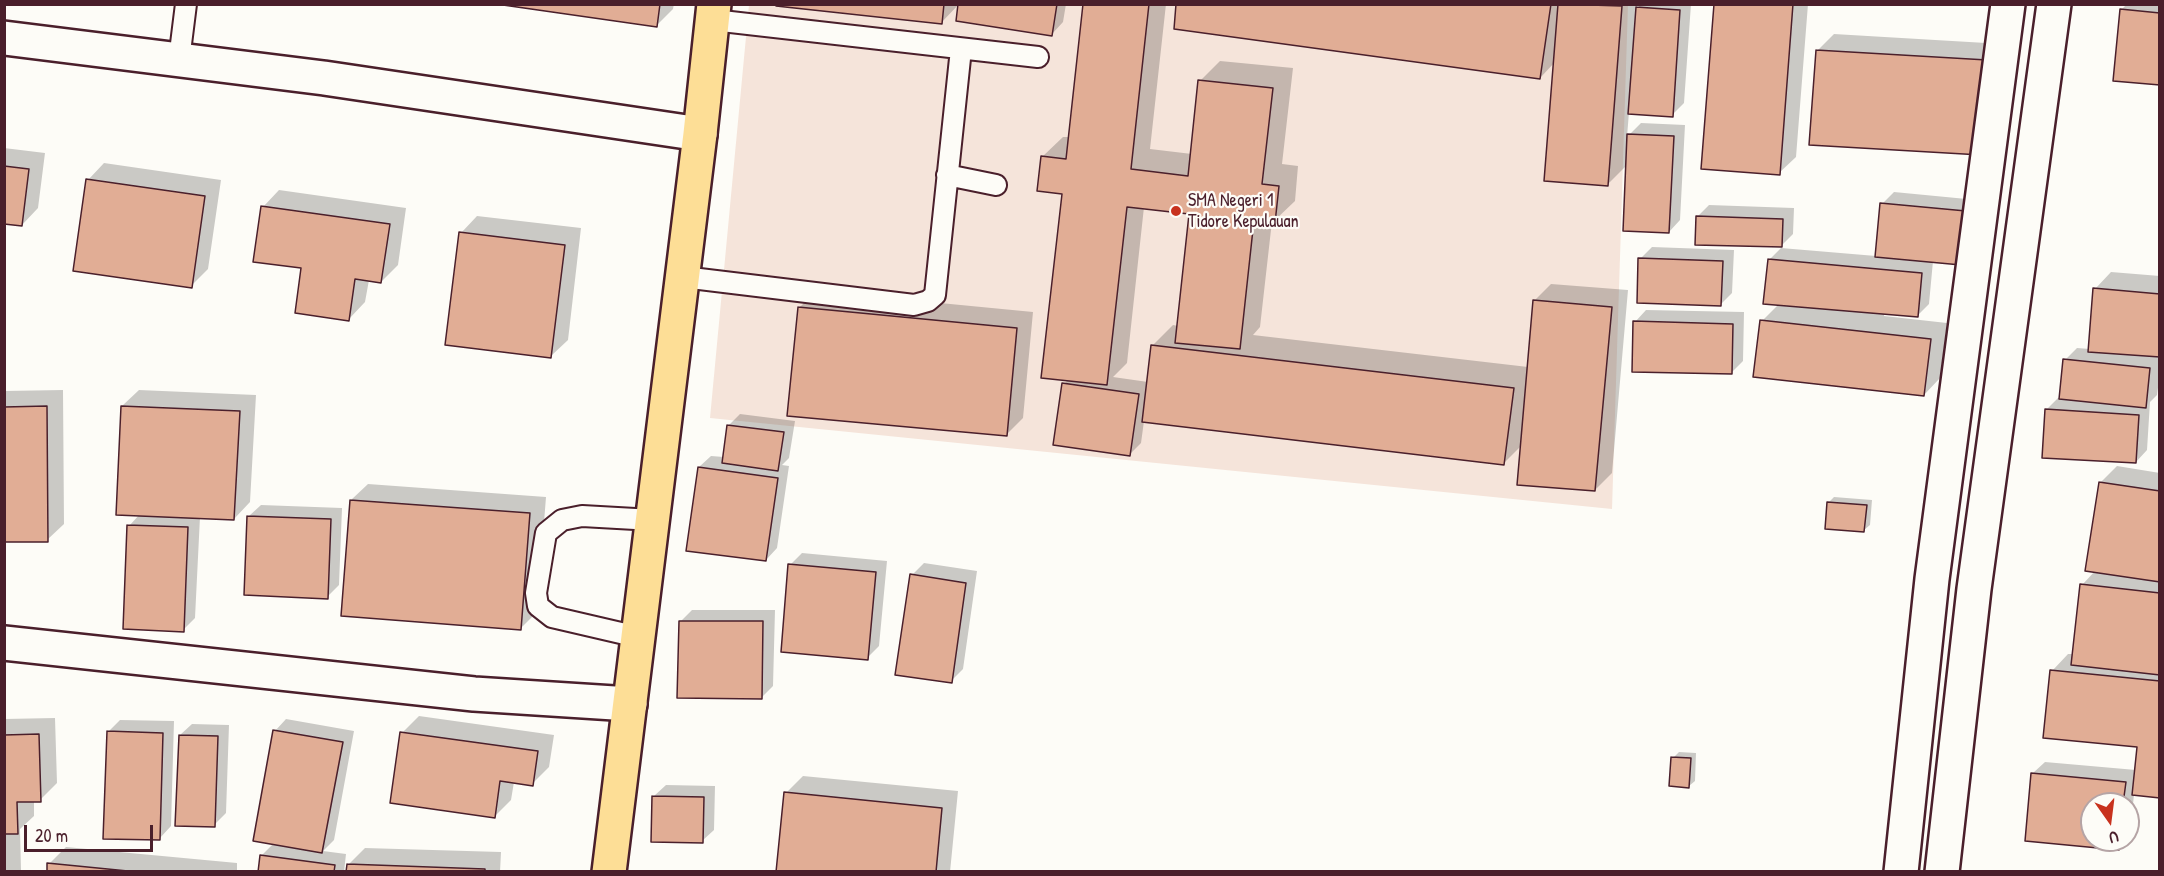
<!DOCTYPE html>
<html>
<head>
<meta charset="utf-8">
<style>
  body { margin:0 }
  #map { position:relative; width:2164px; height:876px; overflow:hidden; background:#fdfcf7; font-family:"Patrick Hand",sans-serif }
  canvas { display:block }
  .frame { position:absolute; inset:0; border:6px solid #4a1f2b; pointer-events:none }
  .north { position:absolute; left:2080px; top:792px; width:60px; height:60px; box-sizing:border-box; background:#fdfcf7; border:2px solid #b5a4a5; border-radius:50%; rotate:166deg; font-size:16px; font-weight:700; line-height:24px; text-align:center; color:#4a1f2b }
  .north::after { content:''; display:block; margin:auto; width:21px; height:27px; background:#c8321e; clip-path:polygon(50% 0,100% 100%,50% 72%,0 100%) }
  .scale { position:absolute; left:24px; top:825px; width:129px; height:27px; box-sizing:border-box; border:3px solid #4a1f2b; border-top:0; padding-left:8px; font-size:18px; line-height:21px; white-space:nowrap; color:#4a1f2b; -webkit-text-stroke:4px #fdfcf7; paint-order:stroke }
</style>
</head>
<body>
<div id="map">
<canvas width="2164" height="876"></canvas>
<div class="frame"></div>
<div class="north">U</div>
<div class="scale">20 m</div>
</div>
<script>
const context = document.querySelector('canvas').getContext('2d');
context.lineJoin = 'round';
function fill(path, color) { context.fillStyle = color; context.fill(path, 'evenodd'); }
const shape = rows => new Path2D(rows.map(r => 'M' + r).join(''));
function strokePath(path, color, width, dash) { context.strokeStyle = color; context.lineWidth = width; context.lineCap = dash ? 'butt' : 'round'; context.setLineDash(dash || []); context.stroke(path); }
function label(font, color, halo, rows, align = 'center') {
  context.font = font + ' "Patrick Hand",sans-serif'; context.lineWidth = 4.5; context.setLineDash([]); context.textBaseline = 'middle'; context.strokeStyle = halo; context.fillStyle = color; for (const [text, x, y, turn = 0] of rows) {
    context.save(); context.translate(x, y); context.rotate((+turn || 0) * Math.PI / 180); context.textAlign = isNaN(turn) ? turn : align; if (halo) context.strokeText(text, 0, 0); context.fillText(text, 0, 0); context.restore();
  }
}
fill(shape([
  [749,5,1628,5,1612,509,710,418]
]), '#f5e4da');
fill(shape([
  [507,4,674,4,673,9,656,26],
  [778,4,959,4,941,23],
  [960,4,1066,4,1063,22,1052,34],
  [1085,4,1166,4,1150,149,1192,154,1200,81,1220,61,1293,68,1282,164,1298,166,1295,201,1274,221,1272,221,1260,327,1253,335,1528,367,1534,301,1551,284,1628,290,1612,473,1595,490,1522,445,1504,463,1144,421,1141,443,1129,455,1064,384,1068,380,1064,193,1042,157,1063,137,1070,137],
  [1144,207,1191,212,1178,326,1173,325,1152,346,1148,382,1113,377,1127,363],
  [1178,4,1637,4,1637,9,1641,4,1691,4,1684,103,1672,115,1629,112,1627,137,1641,123,1685,125,1680,220,1669,232,1627,165,1608,184,1555,62,1540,78],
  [1716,4,1808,4,1796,157,1779,173],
  [2127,4,2160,4,2160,83,2121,10],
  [1834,34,2003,44,1997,137,1817,51],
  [4,148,45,153,38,208,22,225,4,223],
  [104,163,221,180,208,269,191,286,88,180],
  [279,190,406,208,398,265,381,282,369,280,365,302,349,319,303,267,263,207],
  [1894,192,1977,200,1933,261,1929,304,1917,316,1884,313,1884,316,1947,323,1940,378,1924,395,1762,321,1779,304,1769,260,1781,248,1876,256,1882,204],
  [1709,205,1794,208,1793,234,1781,246,1697,217],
  [477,216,581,228,568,340,551,356,461,233],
  [1652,247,1734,250,1732,293,1720,305,1640,259],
  [2111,272,2160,276,2160,373,2157,395,2150,402,2147,450,2136,462,2046,410,2058,398,2061,398,2065,360,2077,348,2090,349,2095,289],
  [816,291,1033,312,1023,418,1006,435,799,308],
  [1646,310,1744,312,1743,361,1731,373,1635,322],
  [63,390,64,524,47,540,4,541,4,391],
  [139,390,256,395,250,502,234,519,200,517,195,618,183,630,129,526,140,514,122,406],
  [740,414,795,421,789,458,782,465,789,466,777,548,766,560,699,467,711,456,724,457,728,426],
  [2117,466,2160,473,2160,797,2134,794,2130,836,2128,838,2128,804,2092,804,2092,840,2126,840,2118,848,2026,839,2033,773,2045,762,2136,770,2139,746,2052,671,2068,654,2074,654,2082,585,2095,571,2100,483],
  [368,484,546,497,537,612,520,629,351,500],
  [1834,497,1872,500,1870,525,1864,530,1828,503],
  [261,505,342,508,339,585,327,597,249,516],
  [802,553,887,561,879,646,867,658,790,565],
  [924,563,977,571,963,669,951,681,912,575],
  [692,610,775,610,773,686,761,698,680,622],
  [419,716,554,735,549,767,532,784,514,782,511,800,494,817,402,733],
  [55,718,57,783,40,800,34,800,34,816,20,829,21,871,4,872,4,719],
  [286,719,354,731,334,840,323,851,346,854,344,872,259,872,261,856,274,843,275,731],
  [120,720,174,721,171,826,160,838,108,732],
  [192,724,229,725,226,813,214,825,180,735],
  [1679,752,1696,753,1695,781,1689,786,1673,758],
  [803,776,958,791,950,872,778,872,786,793],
  [666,785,715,786,714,830,702,841,654,796],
  [66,847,237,863,237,872,48,872,49,864],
  [365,848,501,852,500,872,348,872,348,865]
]), '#0003');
const building = shape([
  [496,4,660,4,657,27,496,4],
  [776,4,944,4,942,24,776,6,776,4],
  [958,4,1057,4,1052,36,956,21,958,4],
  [1083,4,1149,4,1131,169,1188,176,1198,80,1273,88,1262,184,1279,186,1275,223,1254,220,1240,349,1175,343,1189,214,1127,207,1107,385,1041,378,1062,194,1037,191,1041,156,1066,159,1083,4],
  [1176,4,1551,4,1540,79,1174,29,1176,4],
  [1558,4,1622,6,1608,186,1544,181,1558,4],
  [1714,4,1793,4,1780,175,1701,169,1714,4],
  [1636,7,1680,10,1673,117,1628,114,1636,7],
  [2120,9,2160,13,2160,85,2113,81,2120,9],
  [1816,50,1987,60,1981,155,1809,145,1816,50],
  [1627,134,1674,136,1669,233,1623,231,1627,134],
  [4,166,29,169,22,226,4,224,4,166],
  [86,179,205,196,192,288,73,271,86,179],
  [1880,203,1966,211,1961,265,1875,257,1880,203],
  [261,206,390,224,381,283,355,279,349,321,295,313,301,268,253,262,261,206],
  [1696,216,1783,219,1782,247,1695,245,1696,216],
  [459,232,565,245,551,358,445,345,459,232],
  [1638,258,1723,261,1721,306,1637,303,1638,258],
  [1768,259,1922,273,1918,317,1763,304,1768,259],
  [2093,288,2160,294,2160,357,2088,352,2093,288],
  [1533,300,1612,307,1595,491,1517,485,1533,300],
  [798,307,1017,328,1007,436,787,416,798,307],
  [1760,320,1931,339,1924,396,1753,377,1760,320],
  [1633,321,1733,324,1732,374,1632,372,1633,321],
  [1151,345,1514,388,1504,465,1142,422,1151,345],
  [2063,359,2150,368,2146,408,2059,399,2063,359],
  [1062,383,1139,394,1130,456,1053,445,1062,383],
  [47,406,48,542,4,542,4,407,47,406],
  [121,406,240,411,234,520,116,515,121,406],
  [2045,409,2139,415,2136,463,2042,458,2045,409],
  [727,425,784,432,778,471,722,463,727,425],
  [698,467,778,478,766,561,686,551,698,467],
  [2099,482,2160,491,2160,582,2085,571,2099,482],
  [350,500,530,513,521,630,341,616,350,500],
  [1827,502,1867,505,1864,532,1825,529,1827,502],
  [247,516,331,519,328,599,244,595,247,516],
  [127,525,188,527,184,632,123,629,127,525],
  [788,564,876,572,868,660,781,652,788,564],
  [910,574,966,583,952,683,895,675,910,574],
  [2080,584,2160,593,2160,675,2071,665,2080,584],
  [679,621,763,621,762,699,677,698,679,621],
  [2050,670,2160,681,2160,798,2132,795,2137,747,2043,738,2050,670],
  [273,730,343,742,322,853,253,841,273,730],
  [107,731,163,733,160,840,103,839,107,731],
  [400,732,538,751,533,786,500,781,495,818,390,803,400,732],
  [39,734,41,802,17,802,18,834,4,834,4,735,39,734],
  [179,735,218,736,215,827,175,826,179,735],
  [1671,757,1691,758,1689,788,1669,786,1671,757],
  [2031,773,2126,782,2123,804,2092,804,2092,840,2120,840,2119,850,2025,841,2031,773],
  [784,792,942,808,936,872,776,872,784,792],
  [652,796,704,797,703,843,651,842,652,796],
  [260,855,335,865,334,872,258,872,260,855],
  [47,863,138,872,47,872,47,863],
  [347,864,485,869,485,872,346,872,347,864]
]);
fill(building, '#e1ad95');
strokePath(building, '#4a1f2b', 1.5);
const lane = shape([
  [713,20,1038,57],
  [179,60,186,4],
  [947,175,996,185],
  [683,277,914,305,928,301,935,295,961,49],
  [638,637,552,617,538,606,536,593,546,533,562,520,582,516,653,520]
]);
const street = shape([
  [4,38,324,78,700,134],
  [4,643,474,694,630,704]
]);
const secondary = shape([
  [1901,872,1932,579,2008,4],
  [1942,872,1974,589,2054,4]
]);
const highway = shape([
  [609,872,700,134,714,4]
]);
strokePath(lane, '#4a1f2b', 24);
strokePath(street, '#4a1f2b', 38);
strokePath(secondary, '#4a1f2b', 38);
strokePath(highway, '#4a1f2b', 38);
strokePath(lane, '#fdfcf7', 20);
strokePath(street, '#fdfcf7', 33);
strokePath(secondary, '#fdfcf7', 33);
strokePath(highway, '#fdde96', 33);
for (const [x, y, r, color] of [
  [1176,211,6,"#c8321e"]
]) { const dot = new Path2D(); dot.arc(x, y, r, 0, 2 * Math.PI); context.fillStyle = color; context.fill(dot); strokePath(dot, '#fdfcf7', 2); }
label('18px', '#4a1f2b', '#fdfcf7', [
  ["SMA Negeri 1",1188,201],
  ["Tidore Kepulauan",1188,222]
], 'left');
</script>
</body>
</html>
